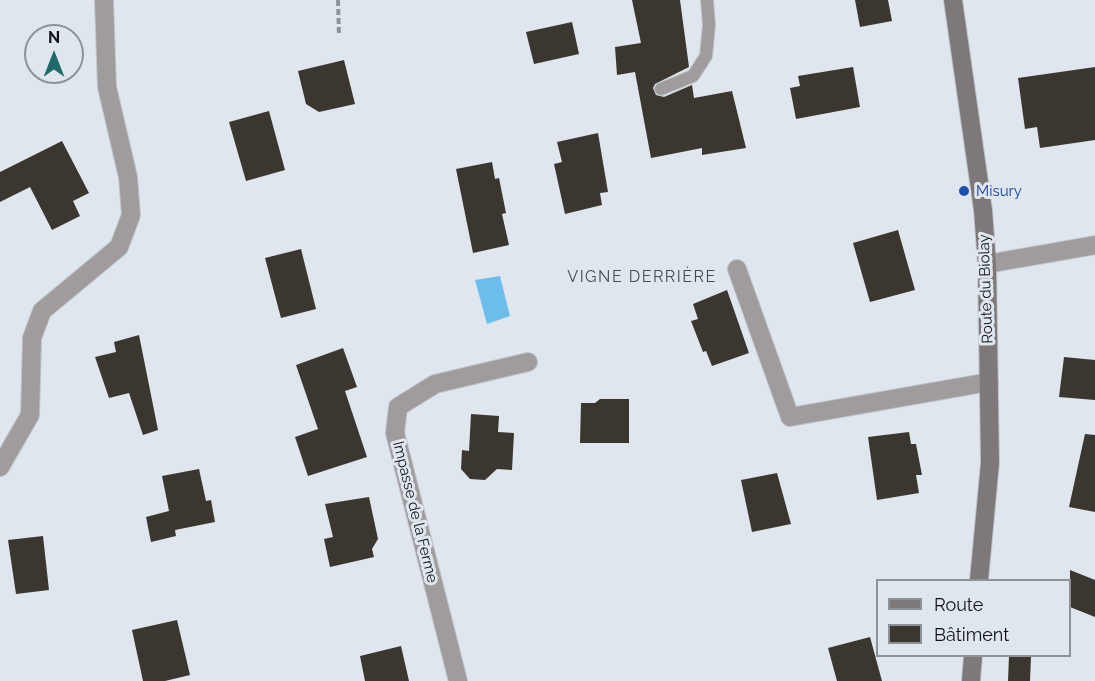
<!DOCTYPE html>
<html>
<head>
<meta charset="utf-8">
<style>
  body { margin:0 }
  #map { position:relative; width:1095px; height:681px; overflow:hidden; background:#dfe6ee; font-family:Raleway,sans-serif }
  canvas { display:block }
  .legend { position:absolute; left:876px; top:579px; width:195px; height:78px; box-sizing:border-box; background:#dfe6ee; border:2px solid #8d9298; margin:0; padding:8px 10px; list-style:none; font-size:18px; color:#111416 }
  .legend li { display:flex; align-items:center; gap:12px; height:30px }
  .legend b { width:30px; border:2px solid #8d9298 }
  .north { position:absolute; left:24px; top:24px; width:60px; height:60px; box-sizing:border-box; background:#dfe6ee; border:2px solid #8d9298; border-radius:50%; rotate:0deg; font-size:16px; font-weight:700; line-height:24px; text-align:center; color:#111416 }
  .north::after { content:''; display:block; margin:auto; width:21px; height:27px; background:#1e6b6b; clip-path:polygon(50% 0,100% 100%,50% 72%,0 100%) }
</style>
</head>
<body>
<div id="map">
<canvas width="1095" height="681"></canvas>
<ul class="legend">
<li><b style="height:8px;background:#7f787a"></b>Route</li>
<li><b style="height:16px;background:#3c3630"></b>Bâtiment</li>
</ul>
<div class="north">N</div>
</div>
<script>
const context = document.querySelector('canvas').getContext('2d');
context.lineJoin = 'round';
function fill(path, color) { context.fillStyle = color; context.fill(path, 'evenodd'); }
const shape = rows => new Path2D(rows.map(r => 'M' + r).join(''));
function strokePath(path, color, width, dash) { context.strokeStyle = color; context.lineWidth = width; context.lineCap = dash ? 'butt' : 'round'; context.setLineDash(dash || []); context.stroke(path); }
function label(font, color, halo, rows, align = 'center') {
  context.font = font + ' Raleway,sans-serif'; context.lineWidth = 6; context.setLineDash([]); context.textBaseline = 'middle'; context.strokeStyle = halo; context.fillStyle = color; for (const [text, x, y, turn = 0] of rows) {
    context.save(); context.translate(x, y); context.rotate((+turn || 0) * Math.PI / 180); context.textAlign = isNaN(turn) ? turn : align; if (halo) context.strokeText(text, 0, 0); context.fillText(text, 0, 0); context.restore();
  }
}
fill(shape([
  [500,276,510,316,487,324,475,280]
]), '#6dbdea');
fill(shape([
  [632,0,680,0,689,67,655,84,653,88,656,95,664,97,692,85,694,98,732,91,746,148,702,155,702,148,651,158,635,72,617,75,615,47,641,43],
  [855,0,888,0,892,21,860,27],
  [572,22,579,54,534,64,526,32],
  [344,60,355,104,319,112,306,104,298,71],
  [853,67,860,107,796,119,790,88,800,86,798,76],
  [1095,67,1095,140,1040,148,1037,127,1025,129,1018,78],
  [269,111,285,170,246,181,229,122],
  [598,133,608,192,600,193,602,205,565,214,554,164,562,162,557,142],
  [62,141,89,193,73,201,80,216,52,230,30,187,0,202,0,172],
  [492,162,495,179,499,178,506,213,502,214,509,245,473,253,456,169],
  [898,230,915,290,870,302,853,243],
  [301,249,316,309,281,318,265,258],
  [727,290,749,353,712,366,706,351,703,352,691,321,698,319,693,304],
  [139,335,158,430,143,435,129,393,109,398,95,357,116,352,114,342],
  [343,348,357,387,345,391,367,457,308,476,295,437,318,429,296,365],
  [1064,357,1095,360,1095,400,1059,397],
  [600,399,629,399,629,443,580,443,581,403,595,403],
  [471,414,499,416,498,432,514,433,512,470,497,469,485,480,470,479,461,469,462,450,469,451],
  [909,432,911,444,916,444,922,475,916,475,919,493,877,500,868,437],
  [1085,434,1095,435,1095,512,1069,507],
  [199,469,206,501,211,500,215,522,175,530,176,536,151,542,146,517,169,511,162,476],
  [777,473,791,524,752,532,741,480],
  [369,497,378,539,372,549,374,557,330,567,324,539,333,537,325,504],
  [43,536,49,590,16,594,8,540],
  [1070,570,1095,580,1095,617,1070,607],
  [177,620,190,675,165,681,143,681,132,630],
  [870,637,882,681,837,681,828,648],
  [401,646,409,681,365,681,360,656],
  [1009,656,1031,656,1030,681,1008,681]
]), '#3c3630');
const lane = shape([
  [661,89,693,76,706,56,709,25,707,0]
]);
const street = shape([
  [987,264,1095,245],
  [737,269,790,417,989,382],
  [0,467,30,415,32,338,42,311,119,247,131,215,128,177,107,87,104,0],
  [458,681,395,433,398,407,435,384,528,362]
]);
const secondary = shape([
  [953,0,983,210,987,264,990,463,979,580],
  [971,681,973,656]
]);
strokePath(lane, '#bec4cb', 14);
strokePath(street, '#bec4cb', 20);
strokePath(secondary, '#bec4cb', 20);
strokePath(shape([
  [338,0,339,35]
]), '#8e9399', 4, [6, 3]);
strokePath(lane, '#a09b9d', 12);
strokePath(street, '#a09b9d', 18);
strokePath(secondary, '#7f787a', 18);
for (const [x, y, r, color] of [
  [964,191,6,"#1a4fb4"]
]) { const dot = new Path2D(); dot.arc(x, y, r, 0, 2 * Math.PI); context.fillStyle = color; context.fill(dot); strokePath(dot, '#dfe6ee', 2); }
label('15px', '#164399', '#dfe6ee', [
  ["Misury",976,191]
], 'left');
label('15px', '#111416', '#dfe6ee', [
  ["Route du Biolay",986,289,-92],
  ["Impasse de la Ferme",415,512,76]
]);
context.letterSpacing = '1.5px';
label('16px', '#464c52', '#dfe6ee', [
  ["VIGNE DERRIÈRE",642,277]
]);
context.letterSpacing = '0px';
</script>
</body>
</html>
